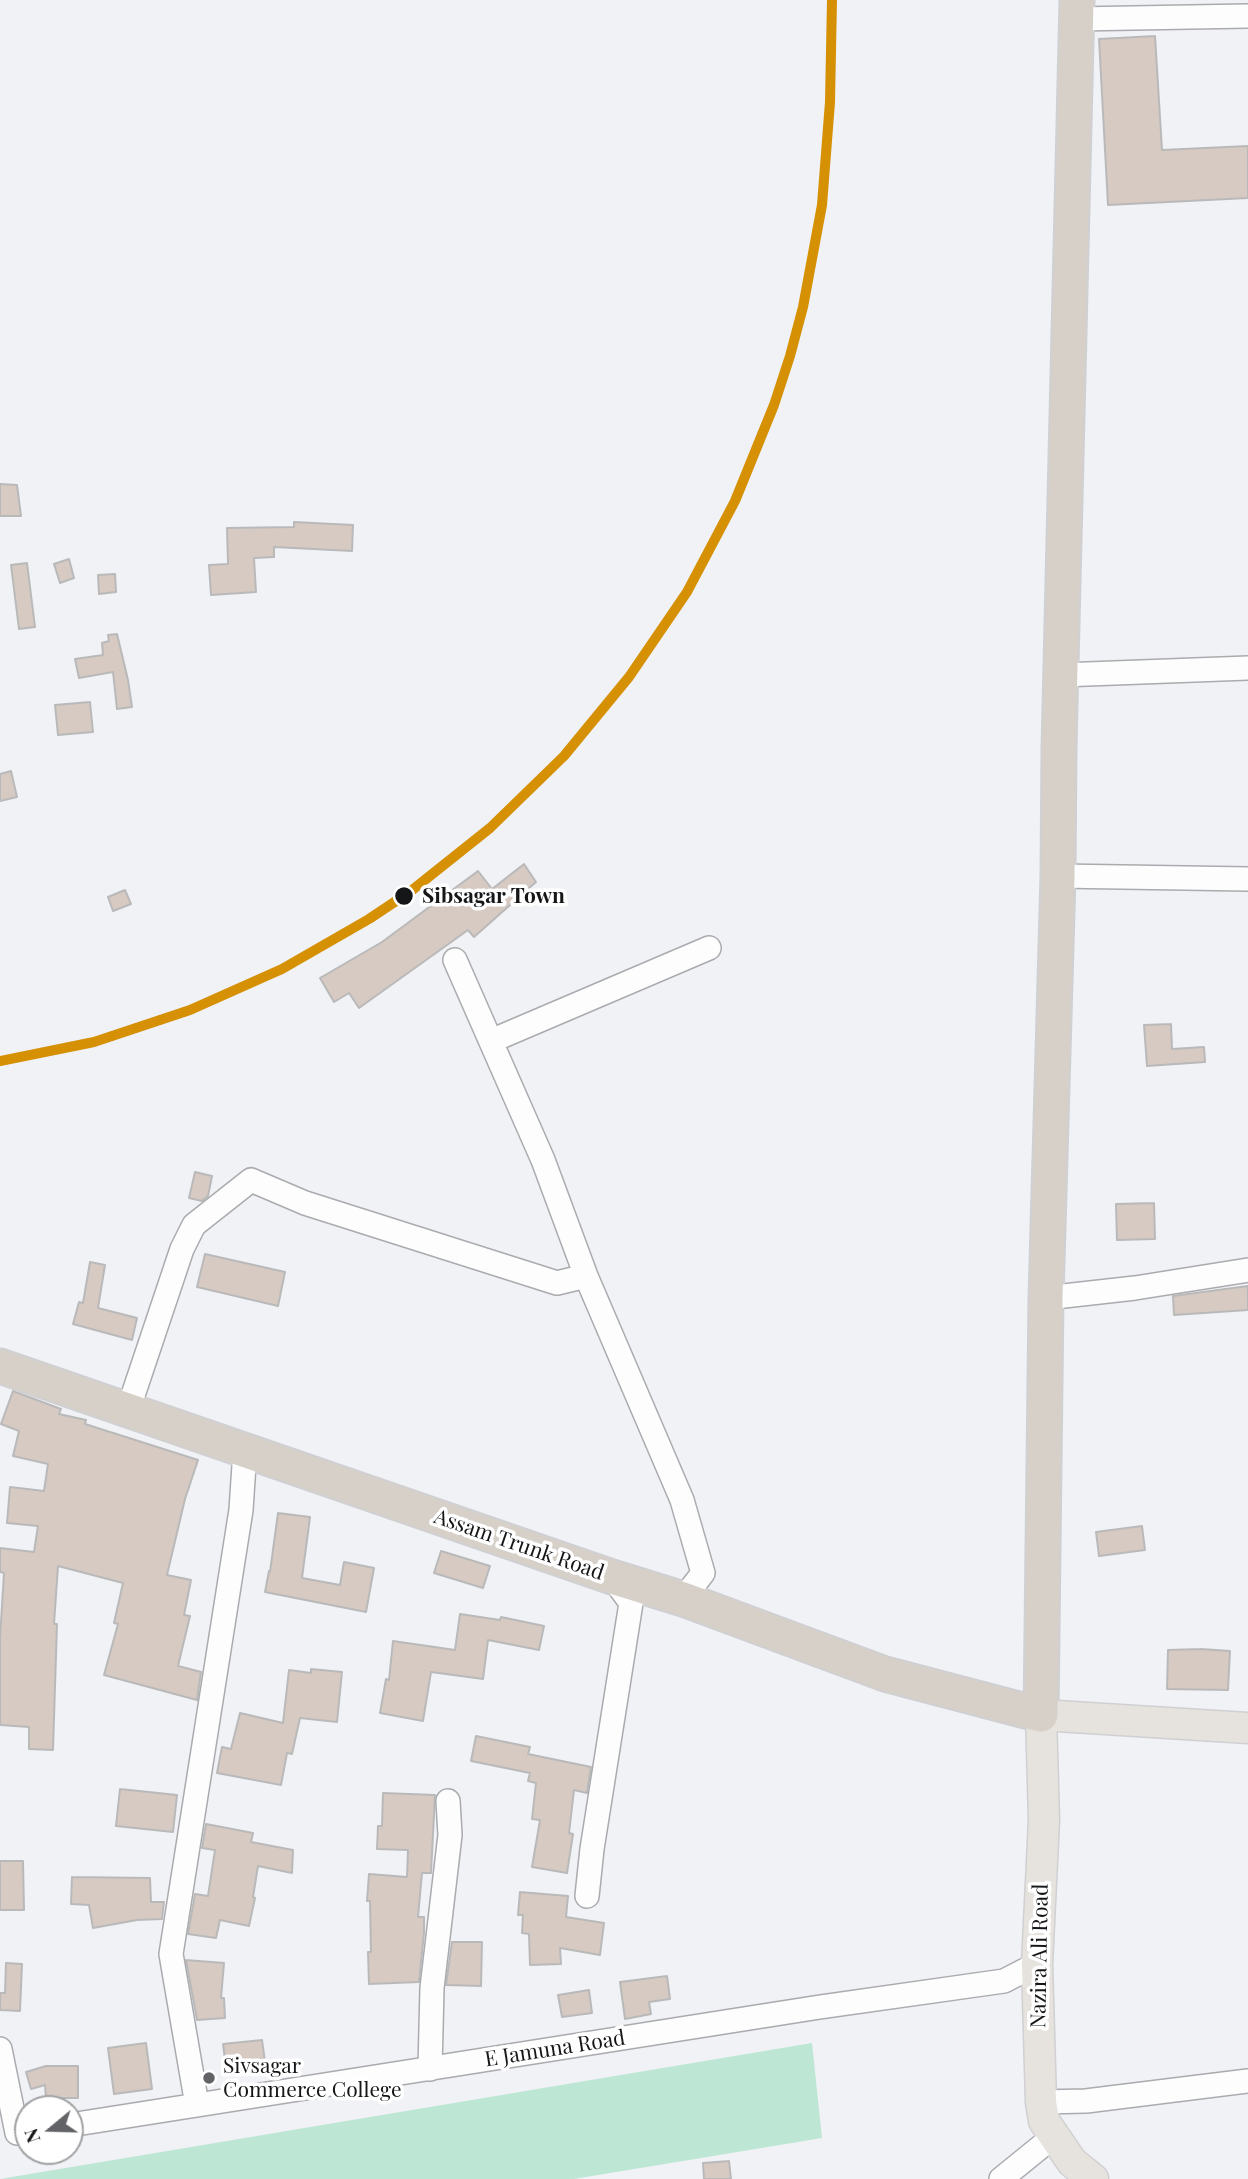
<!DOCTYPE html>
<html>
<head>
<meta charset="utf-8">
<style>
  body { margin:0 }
  #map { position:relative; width:1248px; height:2179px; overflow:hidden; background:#f1f2f6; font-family:"Playfair Display",serif }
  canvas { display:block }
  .north { position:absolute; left:14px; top:2095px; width:70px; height:70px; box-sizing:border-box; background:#fff; border:2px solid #a1a2a3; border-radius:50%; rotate:251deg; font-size:19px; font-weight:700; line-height:28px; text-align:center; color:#151618 }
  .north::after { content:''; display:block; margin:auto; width:24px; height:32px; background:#626366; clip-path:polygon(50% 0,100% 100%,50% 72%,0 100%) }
</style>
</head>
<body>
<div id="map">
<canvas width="1248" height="2179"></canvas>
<div class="north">N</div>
</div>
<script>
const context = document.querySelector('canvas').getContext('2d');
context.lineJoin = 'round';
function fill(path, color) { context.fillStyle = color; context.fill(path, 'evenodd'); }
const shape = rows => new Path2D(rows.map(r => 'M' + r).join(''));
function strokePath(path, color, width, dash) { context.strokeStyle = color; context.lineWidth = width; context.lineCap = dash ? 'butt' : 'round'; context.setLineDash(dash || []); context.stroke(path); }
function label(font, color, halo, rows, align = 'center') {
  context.font = font + ' "Playfair Display",serif'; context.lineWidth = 7; context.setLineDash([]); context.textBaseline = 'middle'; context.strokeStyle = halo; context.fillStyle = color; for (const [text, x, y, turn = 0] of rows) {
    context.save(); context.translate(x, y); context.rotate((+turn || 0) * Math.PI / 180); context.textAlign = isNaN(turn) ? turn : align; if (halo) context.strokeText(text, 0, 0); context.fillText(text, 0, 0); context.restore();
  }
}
fill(shape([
  [812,2043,822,2138,574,2179,0,2179]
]), '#bde6d4');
const building = shape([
  [1155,36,1162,150,1248,146,1248,198,1108,205,1099,39,1155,36],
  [0,484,17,485,21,516,0,516,0,484],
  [294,522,353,525,352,551,274,547,274,557,254,558,256,592,211,595,209,565,228,564,227,528,294,527,294,522],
  [69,559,74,578,60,583,54,564,69,559],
  [27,563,35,627,19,629,11,565,27,563],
  [115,574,116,592,99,594,98,575,115,574],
  [117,634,128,680,132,707,117,709,113,672,79,678,75,659,103,655,102,643,109,641,108,635,117,634],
  [90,702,93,732,58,735,55,705,90,702],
  [11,771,17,797,0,801,0,774,11,771],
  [524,864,536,882,474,937,468,930,359,1008,349,993,334,1002,320,978,382,942,478,871,492,889,524,864],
  [125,890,131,904,113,911,108,897,125,890],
  [1171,1024,1172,1049,1204,1047,1205,1062,1147,1066,1144,1025,1171,1024],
  [195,1172,212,1176,208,1196,202,1201,189,1198,195,1172],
  [1154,1203,1155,1239,1117,1240,1116,1204,1154,1203],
  [205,1254,285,1272,278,1306,197,1287,205,1254],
  [90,1262,105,1265,98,1308,137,1318,132,1340,73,1324,79,1302,83,1303,90,1262],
  [1248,1286,1248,1310,1174,1315,1173,1296,1248,1286],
  [13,1391,61,1409,59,1414,86,1420,85,1424,198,1460,185,1499,167,1575,191,1580,184,1615,190,1616,178,1666,201,1672,197,1700,104,1675,118,1624,114,1623,123,1583,58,1566,54,1624,57,1624,53,1750,29,1749,29,1727,0,1725,0,1638,4,1573,0,1572,0,1548,34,1552,38,1526,7,1523,10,1487,44,1491,48,1464,13,1456,19,1431,1,1424,13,1391],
  [278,1513,310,1517,302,1578,340,1585,344,1562,374,1568,366,1612,265,1592,269,1571,270,1572,278,1513],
  [1142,1526,1145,1550,1099,1556,1096,1532,1142,1526],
  [441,1551,490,1566,483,1588,434,1573,441,1551],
  [460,1614,500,1620,501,1617,544,1626,539,1650,488,1640,483,1679,431,1672,423,1721,380,1713,386,1679,389,1680,393,1641,455,1650,460,1614],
  [1201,1649,1230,1651,1228,1690,1167,1689,1168,1650,1201,1649],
  [311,1669,342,1672,337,1722,300,1718,292,1754,287,1753,281,1785,217,1773,222,1747,231,1749,240,1713,283,1723,289,1670,311,1673,311,1669],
  [476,1736,530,1747,528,1754,591,1767,587,1793,574,1790,569,1833,573,1834,567,1873,532,1867,540,1820,532,1819,536,1783,528,1781,530,1773,471,1761,476,1736],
  [120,1789,177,1795,173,1832,116,1826,120,1789],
  [383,1793,435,1795,431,1873,422,1873,418,1917,424,1917,424,1933,419,1982,369,1984,368,1952,371,1952,370,1901,367,1901,369,1874,407,1877,408,1850,377,1849,378,1826,382,1826,383,1793],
  [206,1824,253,1833,251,1842,293,1850,292,1873,258,1866,253,1897,255,1898,249,1926,220,1920,216,1938,188,1934,195,1894,208,1896,215,1850,202,1848,206,1824],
  [0,1861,23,1861,24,1910,0,1910,0,1861],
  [72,1877,150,1878,151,1902,164,1902,162,1919,137,1920,93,1928,89,1905,71,1904,72,1877],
  [520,1892,568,1896,566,1917,604,1923,600,1955,560,1948,561,1964,530,1965,529,1934,522,1933,523,1915,518,1915,520,1892],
  [452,1942,482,1942,481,1986,446,1985,452,1942],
  [186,1960,224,1963,221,1998,224,1998,225,2018,197,2020,186,1960],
  [6,1963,22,1964,20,2011,0,2010,0,1993,5,1993,6,1963],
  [667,1976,670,1999,649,2002,651,2014,625,2019,620,1982,667,1976],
  [589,1990,592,2013,562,2017,558,1995,589,1990],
  [262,2040,265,2062,226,2067,223,2044,262,2040],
  [146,2043,152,2089,114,2094,108,2048,146,2043],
  [46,2066,78,2066,78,2098,46,2098,45,2085,31,2089,26,2072,46,2066],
  [729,2161,731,2179,704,2179,703,2163,729,2161]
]);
fill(building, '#d6cac3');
strokePath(building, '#bab9ba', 2);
const minor = shape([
  [1076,19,1248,16],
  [1061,675,1248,668],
  [1058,876,1248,879],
  [455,960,543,1160,586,1276,682,1500,703,1573,683,1599],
  [491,1041,709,948],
  [1046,1298,1135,1288,1248,1270],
  [128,1410,182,1249,194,1225,251,1180,305,1203,557,1283,586,1276],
  [587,1896,592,1849,631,1603,612,1577],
  [0,2049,17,2133],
  [430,2069,432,1988,450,1835,448,1801],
  [1041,2102,1086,2101,1248,2081],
  [197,2105,171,1954,241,1510,245,1450],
  [70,2125,820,2007,1004,1981,1037,1964],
  [1001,2179,1054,2136]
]);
const major = shape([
  [1093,2179,1072,2162,1044,2121,1041,2102,1037,1964,1044,1820,1041,1715,1248,1728]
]);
const highway = shape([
  [0,1366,612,1577,683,1599,885,1674,1041,1715,1046,1298,1058,876,1059,748,1077,0]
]);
strokePath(minor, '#aaabae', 26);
strokePath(major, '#d0d0d2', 33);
strokePath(highway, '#d0d0d2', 37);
strokePath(minor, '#fdfdfe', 23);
strokePath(major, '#e6e3de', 30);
strokePath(highway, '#d6d0c9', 33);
strokePath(shape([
  [0,1061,94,1042,190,1010,282,969,369,919,411,891,490,828,564,756,629,677,687,592,735,501,774,405,790,356,803,307,822,205,830,102,832,0]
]), '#d59004', 10);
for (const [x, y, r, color] of [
  [404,896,10,"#151618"],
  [209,2078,7,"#626366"]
]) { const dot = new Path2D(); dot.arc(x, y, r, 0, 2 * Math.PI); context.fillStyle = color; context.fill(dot); strokePath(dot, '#fff', 2.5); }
label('bold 21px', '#151618', '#fff', [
  ["Sibsagar Town",422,896]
], 'left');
label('21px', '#151618', '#fff', [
  ["Assam Trunk Road",519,1545,19],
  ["Nazira Ali Road",1040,1956,-89],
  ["E Jamuna Road",555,2049,-9]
]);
label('21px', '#151618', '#fff', [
  ["Sivsagar",223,2066],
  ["Commerce College",223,2090]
], 'left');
</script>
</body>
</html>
